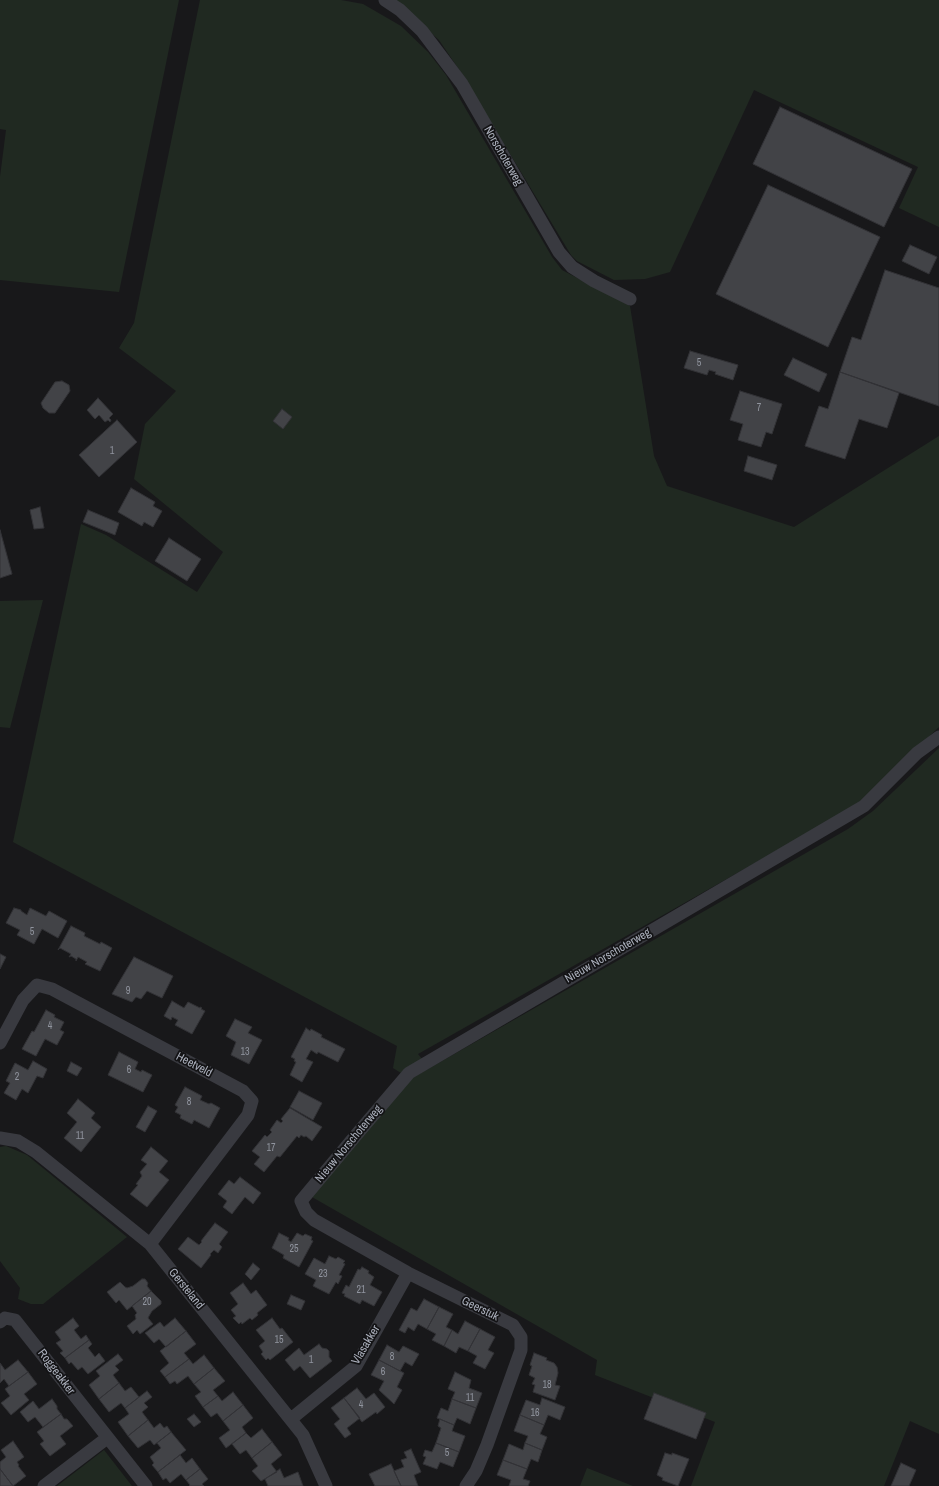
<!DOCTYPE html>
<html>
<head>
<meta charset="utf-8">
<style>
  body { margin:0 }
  canvas { display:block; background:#18181a }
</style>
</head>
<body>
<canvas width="939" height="1486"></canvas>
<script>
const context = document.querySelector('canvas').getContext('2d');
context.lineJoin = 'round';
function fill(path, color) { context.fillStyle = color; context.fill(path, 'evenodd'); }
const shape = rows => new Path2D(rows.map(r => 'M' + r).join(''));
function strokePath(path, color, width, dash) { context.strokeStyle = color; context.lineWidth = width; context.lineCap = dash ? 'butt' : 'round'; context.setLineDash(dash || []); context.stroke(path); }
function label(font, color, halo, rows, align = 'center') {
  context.font = font + ' "Archivo Narrow",sans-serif'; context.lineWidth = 3.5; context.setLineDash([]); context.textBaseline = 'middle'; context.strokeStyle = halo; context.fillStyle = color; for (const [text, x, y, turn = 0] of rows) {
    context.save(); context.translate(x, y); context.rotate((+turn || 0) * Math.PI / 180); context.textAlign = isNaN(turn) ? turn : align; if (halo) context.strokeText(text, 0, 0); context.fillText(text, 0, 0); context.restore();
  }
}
fill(shape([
  [0,0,179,0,119,292,0,280,0,177,6,130,0,129],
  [200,0,341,0,363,4,401,26,428,52,446,75,552,257,562,270,630,306,654,456,667,486,794,527,939,436,939,727,859,804,418,1054,422,1059,401,1073,393,1068,397,1046,13,842,81,524,106,535,197,592,223,552,134,479,145,424,176,391,119,348,134,323],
  [388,0,939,0,939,227,899,208,918,167,754,90,670,272,645,279,614,280,577,261,571,255,460,71,439,40,411,15],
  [43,600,10,728,0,727,0,601],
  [939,748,939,1434,910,1421,884,1486,691,1486,715,1422,595,1375,597,1360,312,1197,407,1081,848,829,873,811],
  [6,1146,27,1155,127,1237,43,1304,31,1304,18,1299,20,1288,0,1261,0,1147],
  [104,1450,132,1486,57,1486],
  [587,1468,633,1486,580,1486]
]), '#202921');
const building = shape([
  [780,107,912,169,884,227,753,164,780,107],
  [768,185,880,237,828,347,716,294,768,185],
  [910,245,937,257,929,274,902,261,910,245],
  [885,270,939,288,939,406,840,372,852,337,861,340,885,270],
  [690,351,738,365,733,380,715,374,716,372,709,370,707,375,684,368,690,351],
  [793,358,827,374,819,392,784,375,793,358],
  [840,372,899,393,887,428,859,419,845,459,805,446,819,406,828,409,840,372],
  [62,381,69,385,70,391,55,413,49,413,43,408,41,403,55,382,62,381],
  [740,391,782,404,772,434,766,432,761,447,738,440,743,424,730,420,740,391],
  [98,398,113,414,109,418,111,420,110,422,108,420,105,422,99,415,95,419,87,410,98,398],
  [282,409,292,417,283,429,273,421,282,409],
  [117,420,137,442,99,477,79,455,117,420],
  [748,456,777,465,772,480,744,471,748,456],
  [131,488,155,502,153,506,162,511,153,527,144,522,142,526,118,512,131,488],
  [40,507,44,528,34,529,30,510,40,507],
  [88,510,119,523,115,535,83,522,88,510],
  [0,530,12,574,0,578,0,530],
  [169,538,201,559,187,581,155,561,169,538],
  [14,908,21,910,21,911,27,915,30,908,46,916,49,911,67,921,58,938,42,929,34,944,17,935,20,930,6,923,14,908],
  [71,926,85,933,84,936,100,944,101,942,112,948,100,971,85,964,87,962,78,957,76,961,76,959,71,956,69,957,71,954,60,948,58,950,71,926],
  [0,954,6,957,0,969,0,954],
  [134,957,173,976,162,998,147,991,141,999,136,997,132,1002,112,994,134,957],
  [172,1001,184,1008,188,1002,200,1008,200,1007,202,1008,201,1009,205,1011,192,1034,175,1025,178,1020,172,1017,171,1020,164,1016,172,1001],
  [46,1010,55,1015,54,1017,64,1022,60,1030,64,1032,57,1045,45,1039,36,1056,22,1049,32,1031,34,1032,46,1010],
  [235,1019,252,1027,248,1033,262,1040,249,1064,231,1055,236,1042,226,1036,235,1019],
  [306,1028,310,1031,311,1029,322,1035,321,1037,345,1049,338,1062,318,1052,317,1054,311,1050,306,1059,313,1062,302,1082,290,1075,296,1062,294,1061,295,1059,291,1057,306,1028],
  [119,1052,138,1062,135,1069,141,1072,142,1070,152,1075,143,1092,108,1075,119,1052],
  [33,1061,47,1069,43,1078,37,1076,28,1093,22,1089,16,1100,4,1093,10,1083,6,1081,15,1063,28,1070,33,1061],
  [71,1062,82,1068,77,1076,67,1071,71,1062],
  [185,1087,202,1096,200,1100,209,1104,211,1103,220,1108,209,1128,194,1120,192,1124,180,1118,181,1115,175,1112,178,1107,175,1105,185,1087],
  [299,1091,322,1103,313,1120,290,1107,299,1091],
  [78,1099,95,1113,91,1118,101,1127,81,1152,64,1138,77,1122,67,1113,78,1099],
  [148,1106,157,1111,145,1132,136,1127,148,1106],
  [290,1108,322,1127,312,1141,306,1136,304,1137,301,1135,299,1138,297,1136,280,1157,277,1156,264,1172,254,1164,260,1157,252,1151,265,1135,267,1137,272,1132,270,1130,277,1120,281,1123,283,1121,281,1119,290,1108],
  [151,1147,168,1161,159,1172,169,1180,147,1207,130,1194,138,1185,136,1184,142,1176,140,1172,147,1164,141,1160,151,1147],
  [240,1177,261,1193,253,1204,245,1197,232,1214,223,1207,227,1201,218,1194,229,1180,234,1184,240,1177],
  [215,1223,228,1232,219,1244,222,1247,218,1253,214,1250,210,1254,211,1255,201,1268,178,1249,188,1237,199,1245,202,1242,201,1241,215,1223],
  [279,1233,289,1238,288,1240,291,1242,297,1233,303,1236,305,1234,312,1237,311,1240,313,1241,299,1267,283,1258,284,1255,272,1248,279,1233],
  [329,1256,336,1259,338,1257,345,1261,343,1263,345,1264,339,1275,342,1276,338,1284,336,1282,329,1294,313,1286,316,1280,305,1274,314,1258,325,1264,329,1256],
  [253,1263,260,1269,251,1280,245,1274,253,1263],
  [362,1267,369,1271,368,1273,374,1277,370,1285,382,1292,374,1306,362,1300,360,1304,344,1296,345,1294,342,1293,346,1285,349,1287,358,1269,360,1270,362,1267],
  [142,1279,145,1279,148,1283,147,1286,151,1291,127,1310,119,1300,116,1303,107,1292,120,1282,125,1287,127,1288,133,1286,142,1279],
  [243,1283,251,1294,256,1290,267,1305,257,1313,258,1315,252,1320,250,1318,242,1324,241,1322,239,1324,233,1318,236,1316,231,1310,238,1304,230,1293,243,1283],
  [151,1291,161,1301,161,1304,152,1311,149,1316,148,1318,153,1324,140,1334,137,1330,133,1334,127,1326,136,1319,135,1315,137,1313,132,1306,151,1291],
  [291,1295,305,1301,301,1310,287,1304,291,1295],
  [424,1299,439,1307,427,1329,418,1324,414,1331,408,1327,405,1333,399,1330,411,1308,417,1311,424,1299],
  [439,1307,453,1314,446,1327,452,1330,444,1346,432,1340,436,1334,427,1329,439,1307],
  [73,1318,79,1326,74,1330,81,1339,86,1335,89,1340,65,1358,60,1353,63,1351,56,1343,61,1340,55,1332,73,1318],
  [175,1318,186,1331,166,1347,159,1339,154,1343,145,1333,160,1322,164,1327,175,1318],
  [272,1318,280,1329,282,1328,293,1342,270,1360,268,1358,266,1360,261,1354,263,1352,259,1346,265,1341,256,1330,272,1318],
  [465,1321,480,1329,468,1351,459,1347,456,1353,444,1346,452,1330,458,1334,465,1321],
  [480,1329,495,1337,488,1350,494,1353,485,1369,473,1363,477,1356,468,1351,480,1329],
  [186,1331,196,1344,184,1353,189,1359,165,1377,160,1371,169,1363,160,1351,186,1331],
  [89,1340,92,1344,88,1348,95,1357,99,1353,105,1361,88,1374,82,1367,78,1370,71,1362,69,1364,65,1358,89,1340],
  [319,1344,322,1348,327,1349,329,1351,329,1357,332,1361,310,1378,300,1366,294,1371,285,1360,299,1348,304,1355,319,1344],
  [387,1345,399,1352,403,1346,419,1354,412,1366,405,1362,400,1371,379,1360,387,1345],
  [534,1353,547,1358,546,1360,554,1363,557,1367,558,1373,555,1385,560,1386,555,1400,533,1392,535,1385,532,1384,535,1378,529,1375,532,1366,530,1365,534,1353],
  [118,1354,123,1360,115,1366,119,1370,113,1375,119,1383,99,1399,89,1385,100,1376,96,1371,118,1354],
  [204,1355,214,1368,194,1384,188,1376,177,1384,175,1381,170,1384,165,1377,189,1359,193,1364,204,1355],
  [18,1360,28,1372,9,1386,4,1379,0,1383,0,1363,5,1370,18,1360],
  [379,1360,404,1373,397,1387,402,1390,394,1404,379,1390,384,1381,371,1375,379,1360],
  [214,1368,225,1381,213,1390,218,1396,203,1407,195,1396,201,1392,194,1384,214,1368],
  [28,1372,37,1384,24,1394,29,1400,11,1415,1,1403,10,1396,5,1389,28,1372],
  [455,1372,471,1380,469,1388,482,1393,476,1408,452,1399,455,1392,448,1389,455,1372],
  [119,1383,125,1391,131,1387,139,1397,125,1408,121,1403,109,1412,99,1399,119,1383],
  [357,1388,366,1399,374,1393,385,1407,377,1414,376,1412,362,1422,344,1398,357,1388],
  [147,1391,152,1397,144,1403,148,1407,142,1412,148,1420,128,1436,118,1422,129,1414,125,1408,147,1391],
  [233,1392,243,1405,223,1421,217,1413,211,1417,203,1407,218,1396,222,1401,233,1392],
  [654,1393,706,1413,696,1439,644,1419,654,1393],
  [344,1398,360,1418,347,1428,351,1434,345,1438,334,1424,340,1419,331,1408,344,1398],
  [542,1398,565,1407,560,1420,548,1415,544,1425,520,1415,526,1400,540,1405,542,1398],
  [52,1399,57,1406,57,1409,61,1414,43,1427,35,1417,28,1422,20,1412,33,1401,39,1409,52,1399],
  [452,1399,476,1408,470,1424,457,1418,454,1425,437,1418,441,1408,448,1411,452,1399],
  [243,1405,253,1418,242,1427,246,1433,226,1448,219,1438,230,1430,223,1421,243,1405],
  [61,1414,64,1419,67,1419,73,1426,60,1436,66,1444,50,1456,40,1444,44,1441,37,1432,61,1414],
  [194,1414,201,1422,194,1427,187,1419,194,1414],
  [520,1415,544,1425,540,1434,547,1437,542,1450,525,1443,528,1436,514,1431,520,1415],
  [440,1419,454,1425,452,1431,465,1436,459,1452,436,1443,441,1428,438,1426,440,1419],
  [148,1420,154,1428,160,1423,164,1428,167,1426,171,1432,154,1445,150,1440,138,1448,128,1436,148,1420],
  [262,1429,272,1442,252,1458,246,1450,240,1454,232,1444,246,1433,251,1438,262,1429],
  [171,1432,186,1450,158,1472,152,1465,154,1463,150,1457,161,1448,157,1443,171,1432],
  [13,1441,24,1457,17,1462,19,1465,18,1466,26,1476,13,1486,0,1469,0,1462,6,1457,1,1450,13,1441],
  [272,1442,282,1455,271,1464,277,1472,261,1481,252,1471,258,1466,252,1458,272,1442],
  [436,1443,459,1452,453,1467,440,1462,437,1469,423,1464,426,1457,423,1456,425,1450,432,1452,436,1443],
  [525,1443,542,1450,538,1462,531,1459,527,1469,503,1460,509,1444,523,1450,525,1443],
  [411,1449,421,1472,414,1475,418,1486,401,1486,394,1471,404,1467,401,1460,407,1458,404,1452,411,1449],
  [665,1453,672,1455,672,1453,689,1459,678,1486,662,1480,663,1478,657,1475,665,1453],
  [180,1455,186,1463,192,1458,200,1469,186,1480,181,1474,170,1483,166,1478,163,1480,158,1472,180,1455],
  [503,1460,527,1469,523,1479,530,1481,528,1486,509,1486,511,1480,497,1475,503,1460],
  [901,1463,916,1470,909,1486,891,1486,901,1463],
  [391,1464,401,1486,375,1486,369,1474,391,1464],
  [0,1469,13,1486,0,1486,0,1469],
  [200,1469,208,1479,202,1484,204,1486,189,1486,190,1485,186,1480,200,1469],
  [280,1469,284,1478,298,1472,303,1486,268,1486,265,1479,280,1469]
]);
fill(building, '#424347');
strokePath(building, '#323236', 1);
strokePath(shape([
  [385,0,400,10,422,31,462,84,559,252,572,267,594,281,630,299],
  [0,1043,23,1000,37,985,52,989,243,1091,252,1101,248,1115,150,1244],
  [0,1138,18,1141,36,1152,150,1244,303,1435,326,1486],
  [0,1322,5,1318,15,1320,146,1486],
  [291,1419,356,1366,408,1273],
  [44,1486,107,1438],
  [466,1486,476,1471,487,1445,521,1350,521,1337,513,1325,408,1273,314,1220,306,1212,301,1201,357,1134,409,1073,864,806,917,753,939,737]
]), '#393a40', 13);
label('10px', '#90949e', null, [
  ["5",699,363],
  ["7",759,408],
  ["1",112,451],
  ["5",32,932],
  ["9",128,991],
  ["4",50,1026],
  ["13",245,1052],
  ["6",129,1070],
  ["2",17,1077],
  ["8",189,1102],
  ["11",80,1136],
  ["17",271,1148],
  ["25",294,1249],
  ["23",323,1274],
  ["21",361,1290],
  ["20",147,1302],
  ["15",279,1340],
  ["8",392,1357],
  ["1",311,1360],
  ["6",383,1372],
  ["18",547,1385],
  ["11",470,1398],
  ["4",361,1405],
  ["16",535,1413],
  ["5",447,1453]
]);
label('12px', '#aaafbb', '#131315', [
  ["Norschoterweg",503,156,60],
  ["Nieuw Norschoterweg",608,956,-30],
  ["Heetveld",194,1065,28],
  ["Nieuw Norschoterweg",349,1144,-50],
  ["Gersteland",186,1289,51],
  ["Geerstuk",480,1309,26],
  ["Vlasakker",366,1345,-59],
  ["Roggeakker",56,1372,53]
]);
</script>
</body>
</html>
